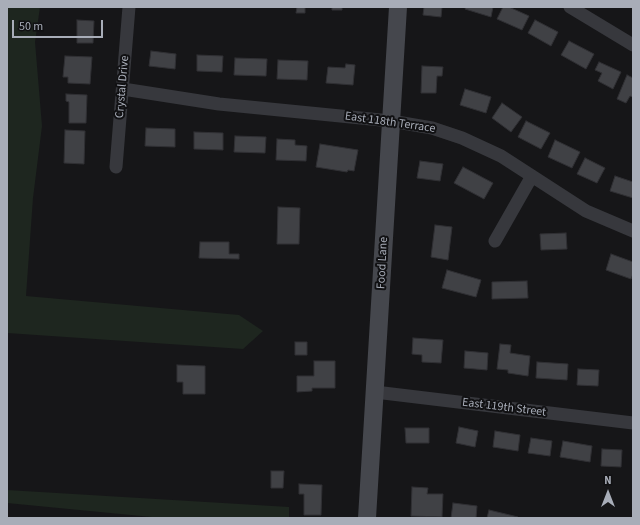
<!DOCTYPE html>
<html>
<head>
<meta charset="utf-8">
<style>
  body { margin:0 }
  #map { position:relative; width:640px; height:525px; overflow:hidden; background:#161618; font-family:"Source Sans 3",sans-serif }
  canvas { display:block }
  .frame { position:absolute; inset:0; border:8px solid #a8adb8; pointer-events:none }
  .north { position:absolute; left:588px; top:473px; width:40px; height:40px; -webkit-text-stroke:3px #111113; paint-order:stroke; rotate:0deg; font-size:11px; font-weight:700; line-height:16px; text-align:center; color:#a8adb8 }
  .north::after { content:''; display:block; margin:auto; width:14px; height:18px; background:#a8adb8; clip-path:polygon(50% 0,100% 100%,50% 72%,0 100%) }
  .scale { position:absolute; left:12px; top:20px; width:91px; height:18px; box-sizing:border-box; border:2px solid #a8adb8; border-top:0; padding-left:5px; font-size:12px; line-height:14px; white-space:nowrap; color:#a8adb8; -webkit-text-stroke:3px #111113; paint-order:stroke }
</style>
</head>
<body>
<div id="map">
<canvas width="640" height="525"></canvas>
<div class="frame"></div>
<div class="north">N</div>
<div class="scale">50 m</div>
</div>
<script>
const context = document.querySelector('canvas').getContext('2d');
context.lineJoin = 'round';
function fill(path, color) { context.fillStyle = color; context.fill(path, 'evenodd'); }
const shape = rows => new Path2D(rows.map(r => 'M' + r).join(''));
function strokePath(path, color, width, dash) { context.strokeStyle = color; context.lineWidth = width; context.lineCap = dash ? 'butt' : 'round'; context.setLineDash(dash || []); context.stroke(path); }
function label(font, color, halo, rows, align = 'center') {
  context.font = font + ' "Source Sans 3",sans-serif'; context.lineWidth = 4; context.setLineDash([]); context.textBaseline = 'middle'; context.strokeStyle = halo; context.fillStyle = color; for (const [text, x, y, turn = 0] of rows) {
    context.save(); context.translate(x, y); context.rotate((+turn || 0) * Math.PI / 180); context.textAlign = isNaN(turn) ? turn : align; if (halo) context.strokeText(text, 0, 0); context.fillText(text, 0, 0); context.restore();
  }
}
fill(shape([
  [7,7,40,7,35,42,42,126,33,198,26,296,239,315,263,331,243,349,7,333],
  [7,490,289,507,289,518,162,518,7,503]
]), '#1e261f');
const building = shape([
  [297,7,305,7,305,13,296,13,297,7],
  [332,7,342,7,342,10,332,10,332,7],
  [424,7,442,7,441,17,423,15,424,7],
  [466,7,493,7,491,17,465,9,466,7],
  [503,7,509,7,529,16,522,30,497,19,503,7],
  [77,20,94,21,93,43,77,43,77,20],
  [535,20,558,32,551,46,528,33,535,20],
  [569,41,594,54,586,69,561,55,569,41],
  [151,51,176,54,175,69,149,66,151,51],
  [197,55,223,56,222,72,197,71,197,55],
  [65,56,92,57,90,84,68,83,68,77,63,77,65,56],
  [235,58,267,59,266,76,234,75,235,58],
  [278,60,308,61,307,80,277,79,278,60],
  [599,62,621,72,613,89,598,81,602,73,595,70,599,62],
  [346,64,355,65,353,85,326,83,328,67,345,68,346,64],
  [422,66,443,67,442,76,437,76,436,93,421,93,422,66],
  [627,75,633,78,633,97,630,96,626,103,617,99,627,75],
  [465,89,491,97,486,113,460,105,465,89],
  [66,94,87,95,86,123,69,123,69,102,66,101,66,94],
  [502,103,522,117,511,132,492,118,502,103],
  [526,121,550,133,541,149,518,137,526,121],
  [146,128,175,129,175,147,145,146,146,128],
  [65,130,85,131,84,164,64,163,65,130],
  [194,132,223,133,223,150,194,149,194,132],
  [235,136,266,137,265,153,234,152,235,136],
  [277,139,295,140,295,145,307,146,306,161,276,160,277,139],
  [555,140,580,152,572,168,548,157,555,140],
  [320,144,358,150,354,171,348,170,347,172,316,167,320,144],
  [585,158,605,168,597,183,577,174,585,158],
  [420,161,443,164,440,181,417,178,420,161],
  [463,167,493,183,484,199,454,183,463,167],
  [615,176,633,182,633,198,610,191,615,176],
  [278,207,300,208,299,244,277,244,278,207],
  [435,225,452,227,448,260,431,257,435,225],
  [566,233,567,249,541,250,540,234,566,233],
  [200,242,229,242,229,254,239,254,239,259,199,258,200,242],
  [611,254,633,262,633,274,631,279,606,270,611,254],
  [447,270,481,280,476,297,442,288,447,270],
  [527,281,528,298,492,299,492,282,527,281],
  [413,338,443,340,441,363,422,362,422,355,412,354,413,338],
  [295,342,307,342,307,355,295,355,295,342],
  [500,344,511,345,510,353,530,356,528,376,508,373,508,370,497,369,500,344],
  [465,351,488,353,487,370,464,368,465,351],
  [314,361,335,361,335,388,312,388,312,391,297,392,297,376,314,376,314,361],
  [537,362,568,364,567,380,536,378,537,362],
  [177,365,205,366,205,394,183,394,183,382,177,382,177,365],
  [578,369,599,370,598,386,577,385,578,369],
  [459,427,478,431,475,447,456,443,459,427],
  [405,428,429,428,429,443,406,443,405,428],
  [495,431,520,435,518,451,493,447,495,431],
  [531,438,552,441,550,456,528,453,531,438],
  [563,441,592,446,590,462,560,457,563,441],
  [602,449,622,450,621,467,601,466,602,449],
  [271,471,284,471,283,488,271,488,271,471],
  [299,484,322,485,321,515,304,515,304,494,299,494,299,484],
  [412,487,428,488,427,494,443,494,442,517,411,516,412,487],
  [453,503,477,506,476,518,451,518,453,503],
  [489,510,518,517,517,518,487,518,489,510]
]);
fill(building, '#404145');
strokePath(building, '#303034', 1);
strokePath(shape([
  [570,7,633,45],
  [123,89,219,104,391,121,432,128,462,138,501,156,586,211,633,231],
  [116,167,129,7],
  [495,241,532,176],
  [375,392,633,423]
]), '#37383d', 13);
strokePath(shape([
  [367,518,398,7]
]), '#45474d', 18);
label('12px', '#a8adb8', '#111113', [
  ["Crystal Drive",123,87,-85],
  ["East 118th Terrace",390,123,8],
  ["Food Lane",383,263,-87],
  ["East 119th Street",504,408,7]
]);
</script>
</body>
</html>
